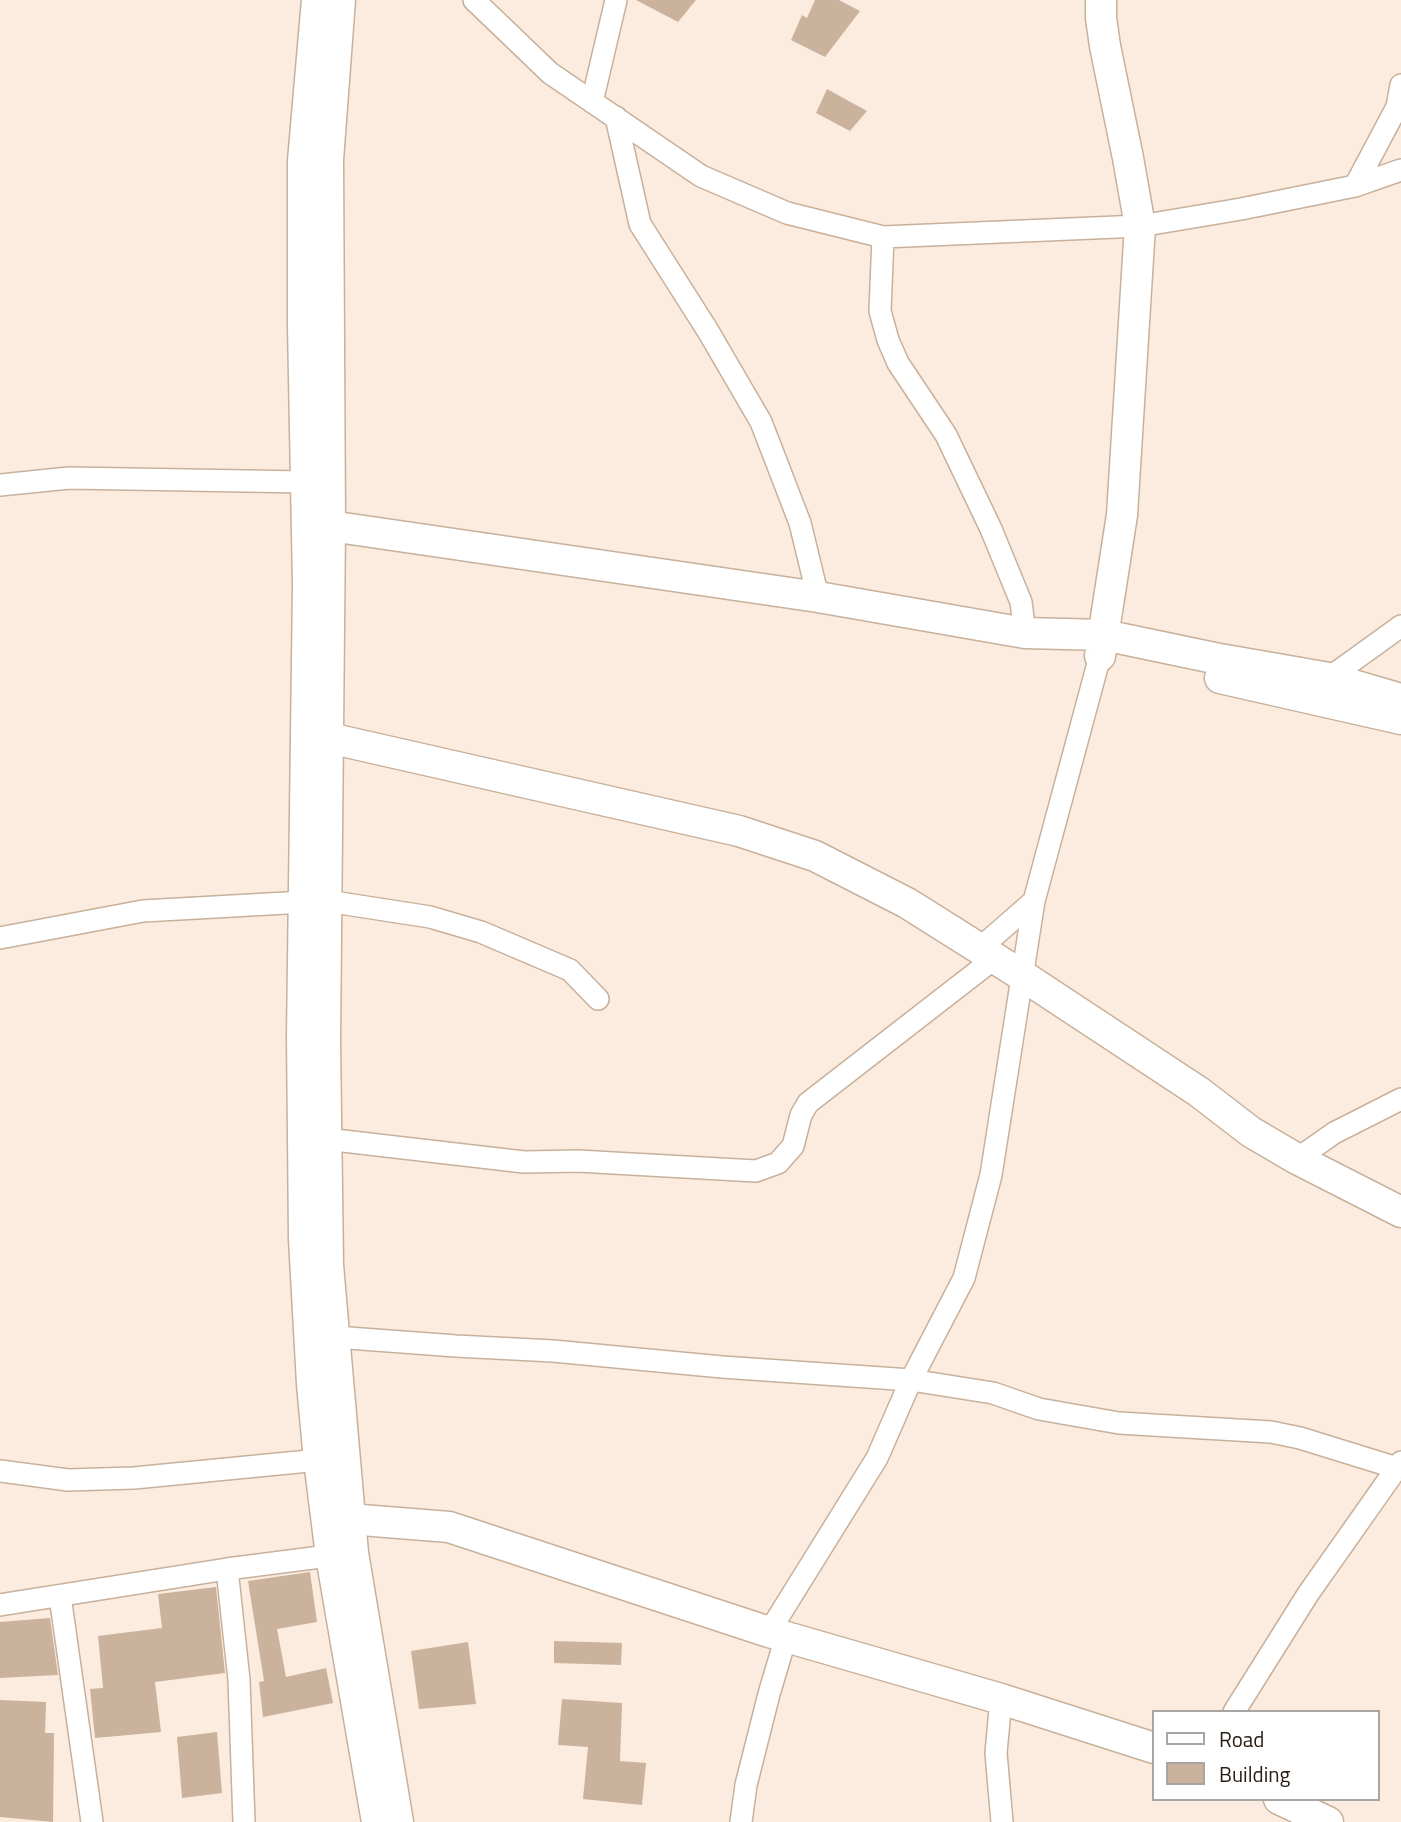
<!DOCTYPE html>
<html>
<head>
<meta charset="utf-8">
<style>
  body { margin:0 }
  #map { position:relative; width:1401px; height:1822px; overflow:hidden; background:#fcecdf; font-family:"Titillium Web",sans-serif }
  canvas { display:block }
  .legend { position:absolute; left:1152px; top:1710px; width:228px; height:91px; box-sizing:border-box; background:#fff; border:2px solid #a9a5a1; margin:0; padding:9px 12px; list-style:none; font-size:21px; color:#271d15 }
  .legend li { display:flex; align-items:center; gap:14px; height:35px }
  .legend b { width:35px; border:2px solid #a9a5a1 }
</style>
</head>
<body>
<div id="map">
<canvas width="1401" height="1822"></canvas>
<ul class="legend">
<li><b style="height:9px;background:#fff"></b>Road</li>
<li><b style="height:19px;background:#cab29c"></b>Building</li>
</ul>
</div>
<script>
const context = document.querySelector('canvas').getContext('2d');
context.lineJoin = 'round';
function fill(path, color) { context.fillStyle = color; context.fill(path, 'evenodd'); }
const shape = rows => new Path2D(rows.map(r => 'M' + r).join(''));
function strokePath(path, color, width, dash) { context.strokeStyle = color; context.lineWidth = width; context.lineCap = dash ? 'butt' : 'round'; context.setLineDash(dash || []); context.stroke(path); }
fill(shape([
  [636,0,696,0,678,22],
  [815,0,839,0,860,11,825,57,791,40,802,15,807,18],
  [827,89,867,111,850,131,816,113],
  [310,1572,317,1622,277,1629,286,1677,326,1668,333,1703,263,1717,259,1682,264,1681,248,1581],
  [216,1587,225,1673,155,1682,161,1732,95,1738,90,1689,103,1688,98,1636,162,1628,158,1594],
  [50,1618,58,1675,0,1678,0,1622],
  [554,1641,622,1643,621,1665,554,1663],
  [468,1642,476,1704,419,1709,411,1651],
  [562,1699,622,1703,620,1761,646,1763,642,1805,583,1799,588,1747,558,1745],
  [0,1700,46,1702,45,1733,54,1733,53,1822,0,1817],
  [217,1732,222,1793,182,1798,177,1737]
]), '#cab29c');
const street = shape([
  [474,0,550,73,701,176,787,213,883,237,1140,226,1241,209,1355,186,1401,170],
  [592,102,616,0],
  [616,117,640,224,708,331,761,422,800,523,818,597],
  [1355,186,1397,107,1401,85],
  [883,237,880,311,888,340,898,363,946,435,991,529,1021,602,1025,633],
  [0,485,69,478,305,482],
  [1329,678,1401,626],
  [327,901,430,917,481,932,570,970,598,999],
  [0,938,143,911,304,902],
  [979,949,1034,901],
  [326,1139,524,1162,578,1161,756,1171,778,1163,793,1146,801,1115,808,1103,995,958],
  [1297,1159,1334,1133,1401,1099],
  [335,1337,456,1346,553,1351,722,1367,911,1380,993,1393,1039,1409,1119,1423,1271,1432,1300,1438,1397,1468],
  [0,1471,68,1480,134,1478,319,1460],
  [227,1569,239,1680,244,1822],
  [60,1596,92,1822],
  [0,1605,227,1569,344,1554],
  [769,1632,877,1458,911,1380,964,1278,991,1175,1034,901,1100,656],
  [1001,1699,996,1753,1002,1822],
  [1234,1712,1308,1594,1401,1462],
  [741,1822,746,1785,769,1694,786,1637]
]);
const secondary = shape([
  [317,0,303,161,303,326,308,585,302,1036,304,1239,312,1384,319,1460,331,1556,377,1822],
  [340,0,328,160,330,526,325,1040,328,1265,353,1553,398,1822],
  [313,521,330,526,818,597,1025,633,1104,635,1214,658,1329,678,1401,699],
  [1100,656,1122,515,1140,226,1128,158,1105,46,1101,18,1101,0],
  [1220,678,1401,719],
  [329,738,739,831,815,856,907,903,1023,976,1199,1092,1251,1132,1297,1159,1401,1212],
  [331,1520,349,1519,449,1527,769,1632,1001,1699,1154,1748],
  [1279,1799,1328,1822]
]);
strokePath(street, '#c8b09b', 24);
strokePath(secondary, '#c8b09b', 33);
strokePath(street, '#fff', 21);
strokePath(secondary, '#fff', 30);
</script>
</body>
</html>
